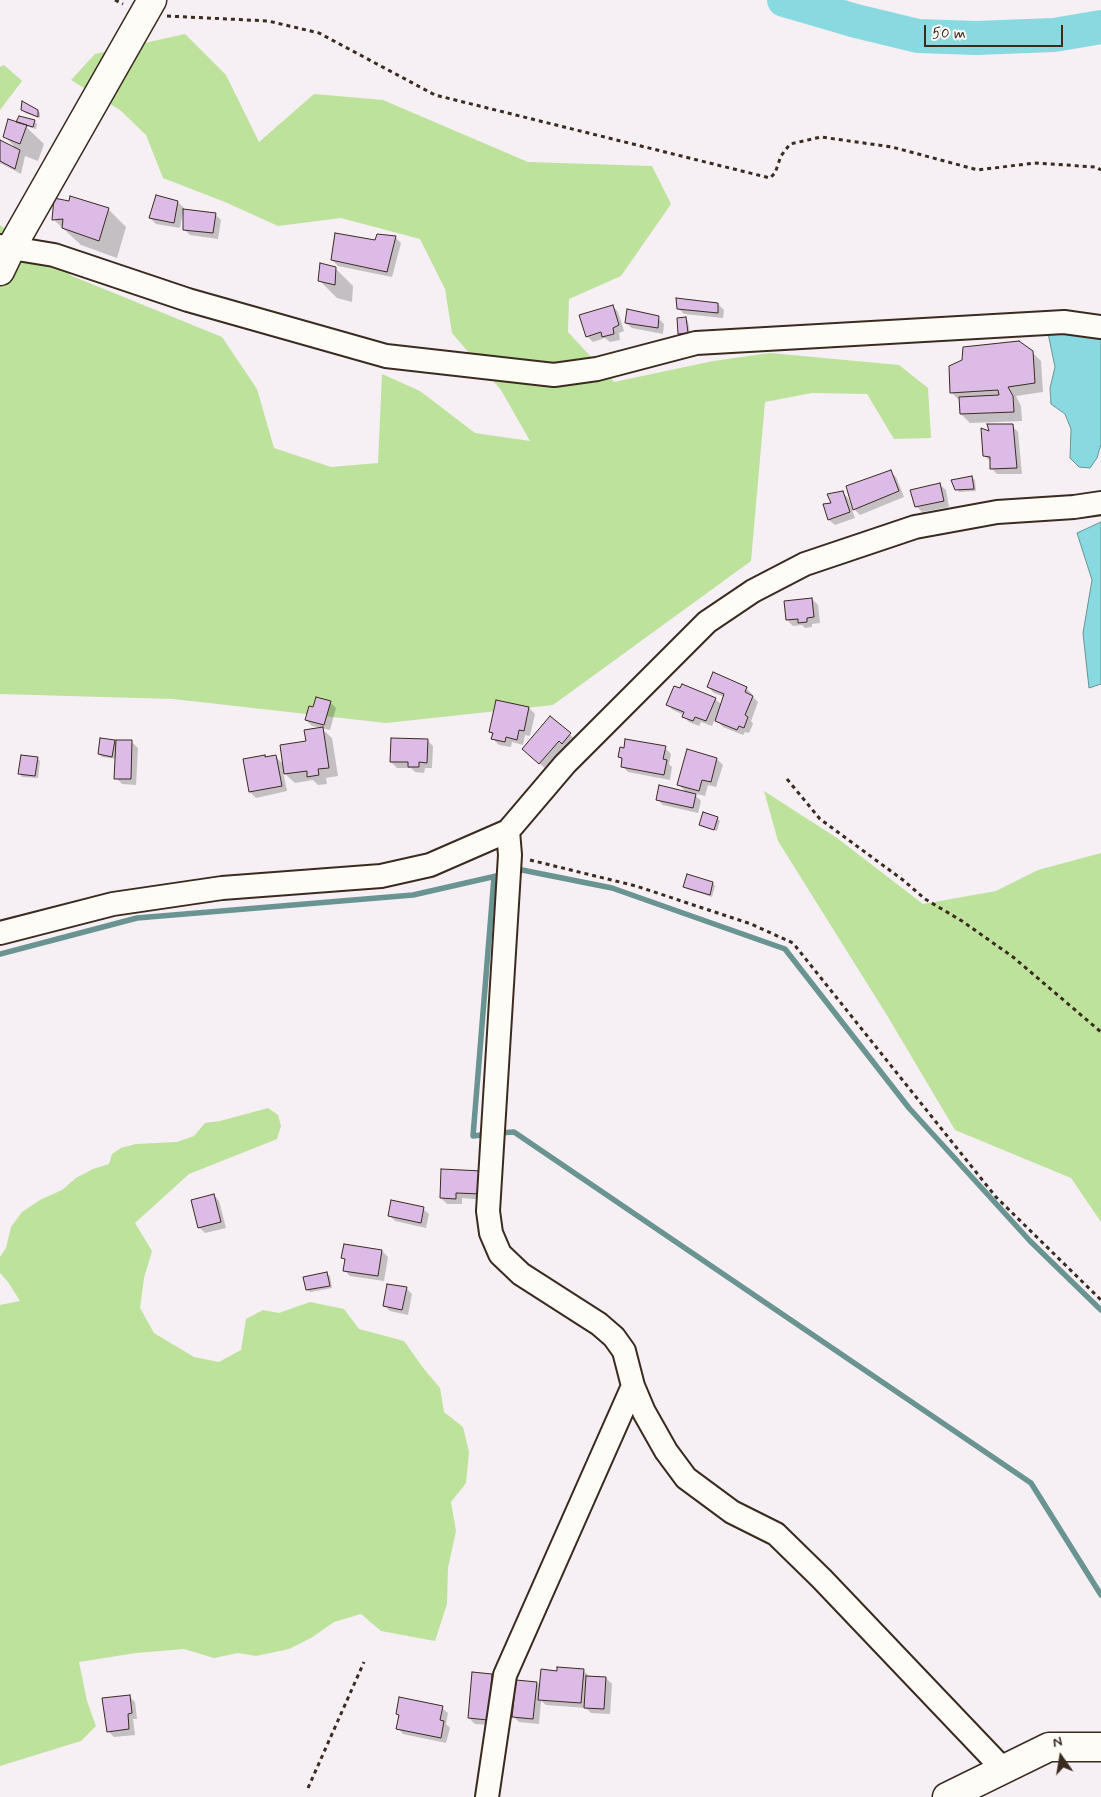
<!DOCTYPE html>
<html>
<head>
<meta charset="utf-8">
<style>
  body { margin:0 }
  #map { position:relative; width:1101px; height:1797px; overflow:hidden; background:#f6eff4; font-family:Mynerve,sans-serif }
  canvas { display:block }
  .north { position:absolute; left:1036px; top:1732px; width:50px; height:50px; -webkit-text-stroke:4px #fdfcf7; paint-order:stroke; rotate:347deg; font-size:14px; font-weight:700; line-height:20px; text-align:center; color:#3b2a1e }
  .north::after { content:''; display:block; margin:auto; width:18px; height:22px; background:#3b2a1e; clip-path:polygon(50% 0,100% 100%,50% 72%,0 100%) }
  .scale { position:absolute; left:924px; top:25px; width:139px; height:22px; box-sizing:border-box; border:2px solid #3b2a1e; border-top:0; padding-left:6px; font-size:15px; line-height:18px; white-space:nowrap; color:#3b2a1e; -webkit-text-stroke:4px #fdfcf7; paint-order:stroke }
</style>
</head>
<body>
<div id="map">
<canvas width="1101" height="1797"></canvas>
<div class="north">N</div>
<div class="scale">50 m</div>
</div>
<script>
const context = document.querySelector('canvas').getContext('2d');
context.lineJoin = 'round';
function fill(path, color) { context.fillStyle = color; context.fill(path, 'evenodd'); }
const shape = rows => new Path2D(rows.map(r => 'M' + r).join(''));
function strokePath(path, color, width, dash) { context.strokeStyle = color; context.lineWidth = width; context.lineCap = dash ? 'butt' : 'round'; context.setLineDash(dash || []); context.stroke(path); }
fill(shape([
  [185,34,226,75,259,142,314,94,383,100,528,162,652,166,671,204,621,276,569,299,568,332,614,382,713,361,770,353,899,365,928,388,931,438,894,439,867,394,812,393,765,402,751,561,553,705,386,723,173,699,0,694,0,225,72,276,222,337,257,389,274,448,331,467,378,463,382,374,420,391,475,433,530,441,501,390,452,333,445,289,420,239,341,218,278,226,225,202,163,178,146,135,120,110,71,80,95,54],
  [4,65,22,81,0,110,0,67],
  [764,791,837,838,923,904,996,891,1038,870,1101,853,1101,1222,1071,1178,955,1130,888,1017,778,841],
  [268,1108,278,1115,281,1126,277,1139,189,1174,135,1223,152,1251,144,1278,140,1308,154,1333,194,1357,219,1362,241,1350,246,1319,263,1310,279,1313,310,1302,344,1309,359,1329,404,1341,424,1369,440,1388,444,1412,463,1427,469,1452,466,1483,451,1502,456,1531,448,1568,447,1604,435,1641,381,1631,361,1614,334,1622,311,1638,289,1649,256,1656,238,1653,214,1658,184,1649,136,1653,79,1662,87,1701,96,1726,81,1741,0,1766,0,1305,20,1301,8,1282,0,1273,0,1257,6,1248,11,1227,22,1212,40,1200,62,1190,76,1178,93,1169,109,1164,112,1154,121,1148,136,1144,177,1142,194,1136,205,1123,220,1121]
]), '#bde29c');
const water = shape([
  [1048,333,1101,337,1101,444,1097,458,1090,468,1079,467,1070,458,1071,429,1065,414,1051,404,1050,388,1055,367,1048,333],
  [1101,522,1101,684,1089,688,1083,633,1092,580,1077,533,1101,522]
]);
fill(water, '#88dae0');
strokePath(water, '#699492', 1);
fill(shape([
  [22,110,38,111,40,113,40,118,25,113],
  [34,121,37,124,36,129,25,126,44,144,38,161,25,156,21,174,0,163,0,142,17,149,5,137,17,123],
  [157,197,178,202,184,208,183,210,215,214,221,220,218,239,190,235,184,229,183,211,180,228,156,224,150,218],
  [108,209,126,227,117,258,81,245,54,220],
  [396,238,401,243,392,277,338,266,332,260],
  [335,268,353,286,352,302,337,298,319,280],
  [718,304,724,310,723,318,684,314,678,308],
  [613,306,618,312,624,331,619,333,620,340,610,342,605,338,593,342,587,336],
  [658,318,664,324,663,334,632,328,626,323],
  [685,319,688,321,690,335,682,336,679,333],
  [1032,352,1041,361,1043,392,1016,396,1021,406,1022,421,970,423,961,414,961,402,951,392],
  [1012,426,1018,432,1022,474,997,474,991,468,990,461,984,455,991,433],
  [890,471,896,477,904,497,860,515,853,508],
  [972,478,975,480,976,491,959,492,957,489],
  [940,485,946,490,949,507,922,512,916,506],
  [842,492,848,498,855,518,835,525,829,520,833,504],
  [812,599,818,605,820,623,812,624,812,627,805,628,802,625,793,626,787,620],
  [708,687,746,688,752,694,752,696,758,702,751,721,753,724,749,733,745,732,743,735,723,727,715,719,712,726,701,722,699,726,689,722,683,716,684,715,673,710,668,705,715,699,722,705,725,697,714,693],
  [330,702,336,708,330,730,312,726,306,720,314,708],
  [497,702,529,708,535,714,530,736,525,735,523,745,512,742,511,747,499,745,493,739,493,735,490,732],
  [550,717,576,740,569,749,565,746,546,769,529,755],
  [322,729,332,738,338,776,326,778,327,784,318,785,313,780,295,783,283,772,287,791,256,798,250,792,244,760,265,756,267,758,276,757,284,765],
  [427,740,433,746,432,768,425,768,424,773,415,772,411,768,397,768,391,762],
  [114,741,117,744,132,742,138,748,136,785,122,784,116,778,117,759,102,757,99,754],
  [665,748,671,754,669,764,672,767,670,780,628,772,622,766,623,760,620,757],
  [688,751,717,759,723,765,716,787,708,785,705,796,693,793,701,801,698,813,663,805,657,799,687,793,678,784],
  [37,758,40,761,38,778,22,777,20,774],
  [717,818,720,821,717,831,703,827,701,825],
  [688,876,713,883,715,886,712,897,687,889,685,887],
  [481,1172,486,1200,462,1198,462,1204,447,1204,441,1198],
  [214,1195,219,1201,226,1228,205,1233,199,1227],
  [423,1209,429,1214,426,1228,395,1221,389,1215],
  [382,1251,388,1257,384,1281,350,1276,344,1270,346,1261,343,1258],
  [327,1274,330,1276,332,1288,310,1292,307,1290],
  [406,1288,412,1294,408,1315,390,1311,384,1305],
  [584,1671,590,1677,606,1678,612,1684,610,1714,591,1713,586,1708,546,1705,541,1701,539,1724,519,1722,513,1716,537,1683,541,1687,558,1672],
  [491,1675,497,1681,494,1725,475,1724,469,1718],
  [129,1696,135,1702,137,1719,133,1719,135,1735,114,1737,108,1731],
  [442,1708,448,1713,446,1724,450,1728,446,1743,403,1734,398,1728,400,1716,397,1713]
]), '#0003');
strokePath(shape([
  [514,872,522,870,612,888,785,949,909,1108,1030,1241,1101,1310],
  [0,954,137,918,413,895,505,874],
  [498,1133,514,1132,1031,1483,1101,1595],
  [489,1134,473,1136,494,877]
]), '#699492', 5.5);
strokePath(shape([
  [784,0,856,21,918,36,976,38,1054,35,1101,27]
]), '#88dae0', 34);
const building = shape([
  [22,101,38,110,38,117,21,110,22,101],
  [19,116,35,120,33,127,16,122,19,116],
  [8,119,27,125,20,144,3,137,8,119],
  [0,140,20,150,15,169,0,161,0,140],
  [156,195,178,201,174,223,149,218,156,195],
  [70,196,109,208,99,241,62,228,63,219,52,220,54,198,69,201,70,196],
  [183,209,216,213,213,233,183,230,183,209],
  [335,233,375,240,377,234,396,236,387,272,331,260,335,233],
  [320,263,336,267,335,285,318,281,320,263],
  [676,298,718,303,718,313,677,309,676,298],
  [613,305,619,325,613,328,614,334,602,337,601,332,586,337,579,315,613,305],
  [627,309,659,316,658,328,625,323,627,309],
  [686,317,688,333,678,334,677,318,686,317],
  [1019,341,1033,351,1035,383,1008,387,1013,396,1014,412,960,414,959,397,999,395,998,390,950,393,949,366,962,360,963,347,1019,341],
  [987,424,1013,424,1017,468,990,469,990,457,983,456,981,428,989,431,987,424],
  [891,470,899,491,853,510,846,486,891,470],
  [972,476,974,489,955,490,951,480,972,476],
  [940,483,944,501,915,507,910,490,940,483],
  [843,491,850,512,828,520,823,504,831,503,827,494,843,491],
  [812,598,814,617,807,618,807,622,798,623,798,619,786,620,784,601,812,598],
  [713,672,747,687,745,692,753,696,745,715,748,717,744,728,739,726,737,730,715,721,724,694,707,687,713,672],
  [682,684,716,698,706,721,695,717,693,721,682,717,684,712,666,705,674,686,680,688,682,684],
  [316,697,331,701,324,725,305,720,309,706,313,707,316,697],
  [496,700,529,707,524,731,519,730,517,740,506,737,505,742,491,739,493,733,489,732,496,700],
  [550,716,571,733,562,744,559,741,539,764,522,749,550,716],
  [323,727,329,768,318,769,319,775,307,777,307,771,284,774,280,745,306,741,304,730,323,727],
  [100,738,115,740,112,757,98,754,100,738],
  [391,738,428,739,427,763,419,762,419,767,408,767,408,762,390,762,391,738],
  [625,739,666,746,663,759,667,760,664,775,621,767,622,758,618,757,620,747,624,748,625,739],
  [116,740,132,740,131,779,114,779,116,740],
  [687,749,717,758,711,782,702,780,699,791,677,785,687,749],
  [21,755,38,757,35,776,18,774,21,755],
  [265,755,265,757,276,755,282,786,249,792,243,759,265,755],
  [659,785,696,794,693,808,656,800,659,785],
  [703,812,718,817,714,830,699,825,703,812],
  [687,874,713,882,710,895,683,887,687,874],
  [441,1169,482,1171,481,1194,456,1193,456,1199,440,1198,441,1169],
  [214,1194,221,1222,198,1228,191,1200,214,1194],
  [391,1200,424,1207,421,1223,388,1216,391,1200],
  [344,1244,382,1250,378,1276,343,1271,345,1259,341,1258,344,1244],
  [327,1272,330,1286,306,1290,303,1277,327,1272],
  [387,1284,407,1287,402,1310,383,1306,387,1284],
  [557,1667,584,1669,581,1703,538,1700,541,1669,557,1671,557,1667],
  [472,1672,492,1674,488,1720,468,1718,472,1672],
  [586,1676,606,1677,604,1709,584,1708,586,1676],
  [516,1680,537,1682,533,1719,512,1717,516,1680],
  [130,1695,132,1713,128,1714,129,1729,107,1732,102,1698,130,1695],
  [399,1697,443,1706,440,1720,444,1721,441,1738,396,1729,399,1715,396,1714,399,1697]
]);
fill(building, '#dcbbe7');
strokePath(building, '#3b2a1e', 1);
const street = shape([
  [0,246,54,255,188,300,386,356,554,375,597,369,696,343,1064,322,1101,327],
  [508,831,510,855,488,1211,491,1233,500,1254,521,1274,599,1324,614,1337,624,1351,633,1386,644,1412,666,1451,686,1478,732,1512,776,1534,822,1579,1003,1769],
  [0,933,113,904,222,888,381,876,430,865,508,831,565,764,707,622,753,591,805,564,915,527,997,512,1074,507,1101,503],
  [487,1797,505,1675,633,1386]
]);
const secondary = shape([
  [0,271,11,248,152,0],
  [947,1797,1049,1747,1101,1747]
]);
strokePath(street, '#3b2a1e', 26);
strokePath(secondary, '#3b2a1e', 31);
strokePath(shape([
  [115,0,123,4],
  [167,16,268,21,319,33,435,95,770,178,775,173,781,156,790,144,821,137,892,147,978,170,1034,163,1096,167,1101,170],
  [787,779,820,819,903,880,925,899,962,921,1013,957,1101,1032],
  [530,860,636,886,751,924,793,943,996,1197,1101,1300],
  [308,1788,364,1662]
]), '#3b2a1e', 3, [4, 4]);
strokePath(street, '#fdfcf7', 22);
strokePath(secondary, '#fdfcf7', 28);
</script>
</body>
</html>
